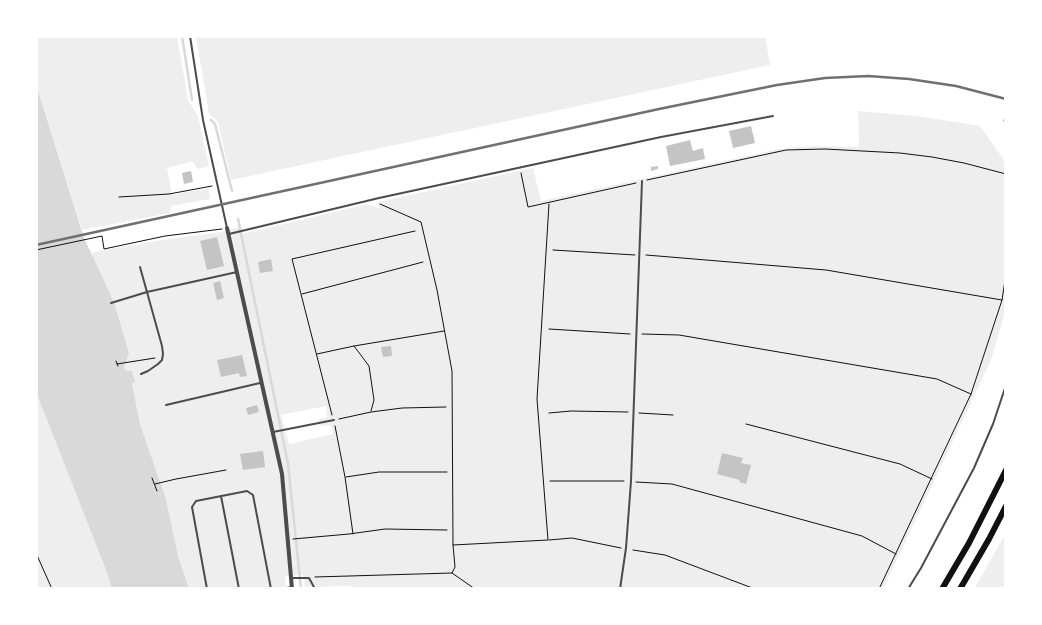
<!DOCTYPE html>
<html>
<head>
<meta charset="utf-8">
<style>
  body { margin:0 }
  #map { position:relative; width:1042px; height:625px; overflow:hidden; background:#fff; font-family:"Exo 2",sans-serif }
  canvas { display:block }
  .frame { position:absolute; inset:0; border:38px solid #fff; pointer-events:none }
</style>
</head>
<body>
<div id="map">
<canvas width="1042" height="625"></canvas>
<div class="frame"></div>
</div>
<script>
const context = document.querySelector('canvas').getContext('2d');
context.lineJoin = 'round';
function fill(path, color) { context.fillStyle = color; context.fill(path, 'evenodd'); }
const shape = rows => new Path2D(rows.map(r => 'M' + r).join(''));
function strokePath(path, color, width, dash) { context.strokeStyle = color; context.lineWidth = width; context.lineCap = dash ? 'butt' : 'round'; context.setLineDash(dash || []); context.stroke(path); }
fill(shape([
  [36,36,177,36,188,100,198,116,209,166,198,169,191,160,191,162,167,168,172,195,209,188,210,199,171,206,170,213,82,230,36,84],
  [196,36,765,36,770,65,231,180,218,122,209,114],
  [858,111,917,116,980,126,1006,163,1006,309,991,360,883,589,351,589,351,586,305,587,303,575,285,576,286,589,189,589,178,557,166,499,140,424,132,382,134,381,132,371,125,370,124,367,129,353,114,302,91,254,98,251,175,238,222,232,241,227,243,234,367,204,379,208,378,202,533,168,541,201,779,149,812,146,859,147],
  [326,406,327,417,319,419,320,426,329,425,332,428,333,434,289,444,281,415],
  [36,392,106,570,112,589,36,589],
  [1006,533,1006,585,1004,589,974,589]
]), '#eee');
fill(shape([
  [36,84,84,238,114,302,129,353,124,367,125,370,132,371,135,382,132,383,140,424,166,499,178,556,189,589,112,589,106,570,36,392]
]), '#d9d9d9');
strokePath(shape([
  [182,36,192,100],
  [211,120,215,124,232,191],
  [238,219,288,464,301,589]
]), '#d9d9d9', 2.5);
fill(shape([
  [751,126,755,143,733,148,729,131],
  [690,140,693,151,703,148,705,159,670,166,666,146],
  [658,166,658,169,651,171,651,167],
  [191,171,193,182,184,184,182,173],
  [217,237,224,266,207,270,200,241],
  [271,259,273,271,260,273,258,262],
  [220,281,224,298,217,300,213,283],
  [391,346,392,356,383,357,381,347],
  [242,355,247,376,240,377,239,373,221,377,217,360],
  [257,405,259,412,248,415,246,408],
  [263,451,265,467,243,470,240,454],
  [722,453,743,458,741,463,751,465,746,484,739,482,740,480,717,474]
]), '#c4c4c4');
strokePath(shape([
  [1006,117,1004,120,1006,128],
  [521,173,528,207,636,183],
  [647,180,786,150,825,149,900,153,932,157,964,163,1006,174],
  [119,197,169,194,212,186],
  [380,204,421,222,437,290,452,371,453,545,455,567,452,573],
  [36,250,102,236,104,249,165,236,222,229],
  [553,250,635,255],
  [646,255,826,270,1002,300],
  [302,294,423,262],
  [549,329,630,334],
  [642,334,679,335,937,379,971,394],
  [354,346,369,366,374,400,371,411],
  [317,354,354,346,444,331],
  [116,361,118,366],
  [117,364,155,358],
  [549,413,571,411,628,412],
  [639,413,673,415],
  [332,415,292,259,415,231],
  [339,419,371,412,402,408,446,407],
  [746,424,900,464,932,479],
  [335,426,345,477,353,534],
  [346,477,379,472,447,472],
  [152,478,157,491],
  [550,481,624,481],
  [636,482,672,484,862,536,896,554],
  [155,484,176,479,226,470],
  [293,539,349,534,385,529,447,530],
  [549,540,572,538,621,548],
  [453,545,548,540,537,399,549,204],
  [633,550,665,555,755,589],
  [36,553,52,589],
  [315,577,452,573,475,589],
  [879,589,971,394,1002,300,1006,274]
]), '#111', 1);
strokePath(shape([
  [190,36,203,120,227,228],
  [229,234,379,198,661,137,773,116],
  [140,267,162,346,163,354,162,360,158,364,148,371,141,374],
  [111,303,147,292,237,272],
  [166,405,260,383],
  [273,432,334,420],
  [221,496,239,589],
  [292,578,309,578,315,589],
  [207,589,192,507,196,501,247,491,253,495,271,589],
  [280,589,292,587],
  [620,589,626,548,631,481,642,181],
  [908,589,921,568,974,468,993,424,1006,385]
]), '#4c4c4c', 2);
strokePath(shape([
  [227,228,282,474,292,589]
]), '#4c4c4c', 4);
strokePath(shape([
  [942,589,969,543,1006,470],
  [960,589,989,539,1006,506]
]), '#111', 6);
strokePath(shape([
  [36,245,659,109,777,85,825,78,868,76,909,79,956,86,1006,99]
]), '#707070', 2.5);
</script>
</body>
</html>
